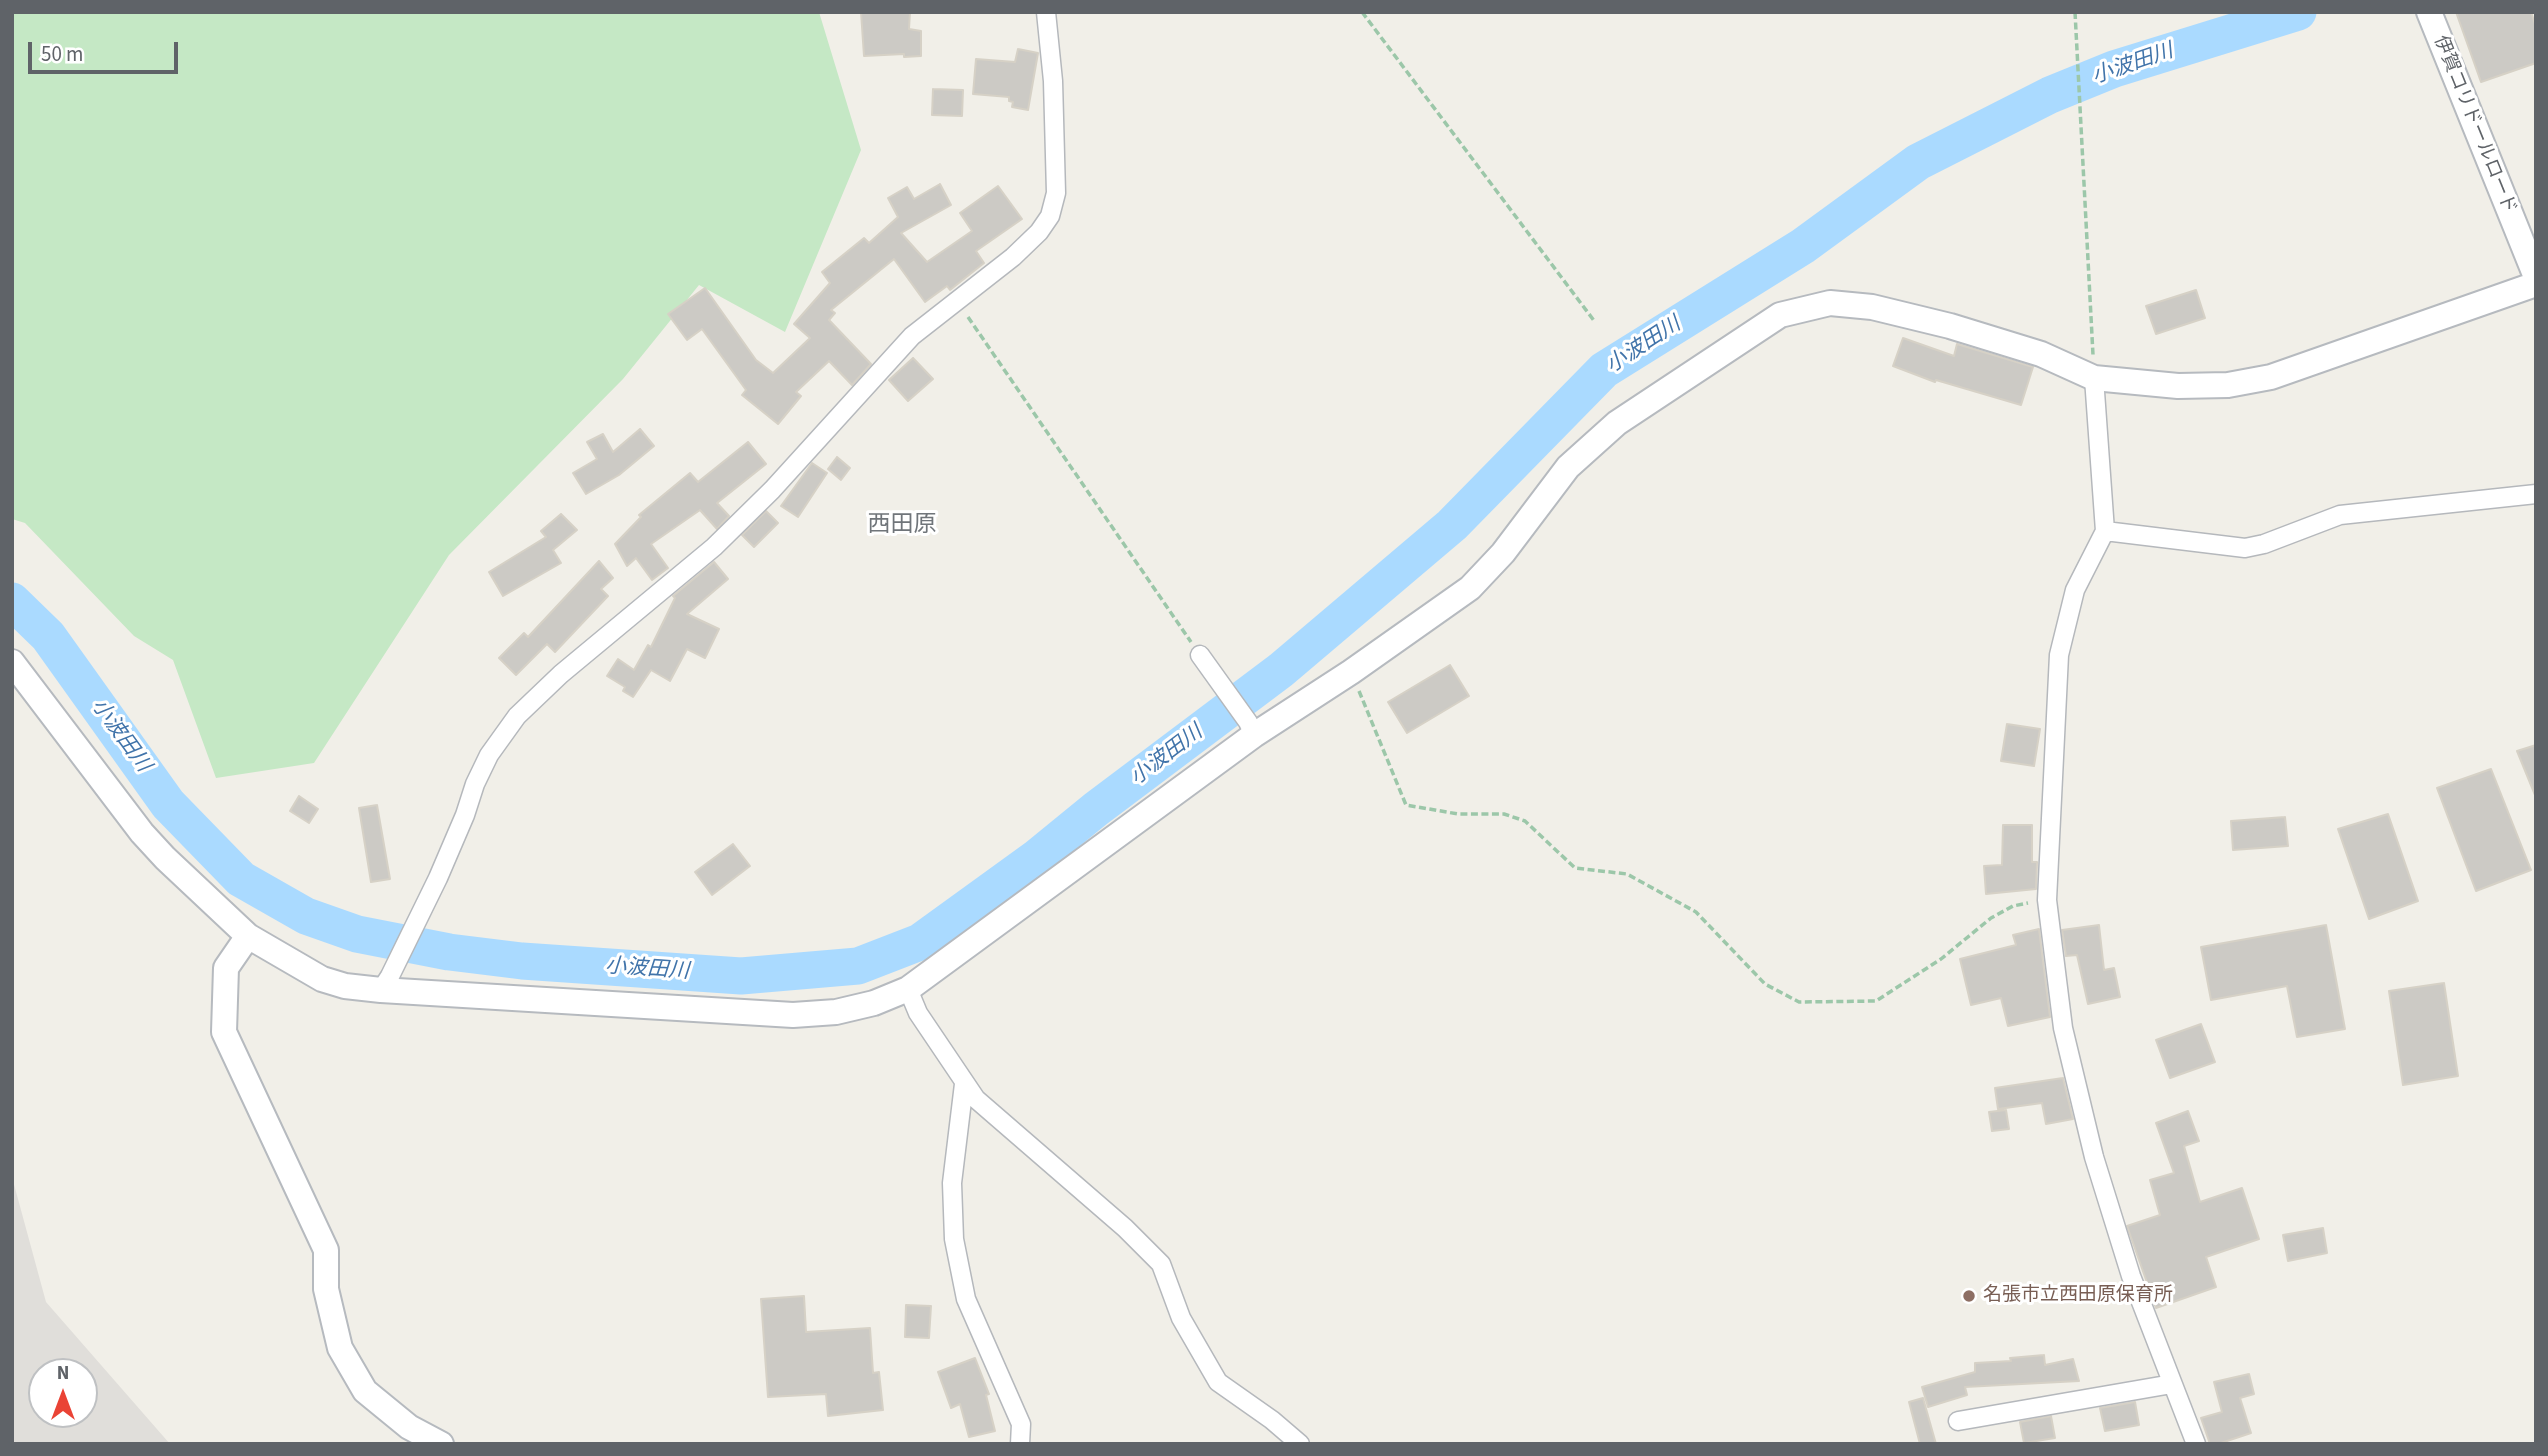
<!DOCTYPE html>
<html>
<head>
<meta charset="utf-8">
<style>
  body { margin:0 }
  #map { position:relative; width:2548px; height:1456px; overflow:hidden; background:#f1efe8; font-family:"Source Sans 3",sans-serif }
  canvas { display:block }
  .frame { position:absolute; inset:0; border:14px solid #5f6368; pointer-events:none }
  .north { position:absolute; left:28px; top:1358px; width:70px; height:70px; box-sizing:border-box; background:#fff; border:2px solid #bfc1c3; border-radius:50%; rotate:0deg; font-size:19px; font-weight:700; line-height:28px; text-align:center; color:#5f6368 }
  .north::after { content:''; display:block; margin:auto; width:24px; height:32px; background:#ea4335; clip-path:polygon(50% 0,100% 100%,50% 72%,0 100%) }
  .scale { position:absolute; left:28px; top:42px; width:150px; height:32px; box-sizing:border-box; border:4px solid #5f6368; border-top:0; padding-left:9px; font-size:21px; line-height:24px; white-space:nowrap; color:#5f6368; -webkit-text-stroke:5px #fff; paint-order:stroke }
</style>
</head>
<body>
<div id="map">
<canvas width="2548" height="1456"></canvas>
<div class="frame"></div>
<div class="north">N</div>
<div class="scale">50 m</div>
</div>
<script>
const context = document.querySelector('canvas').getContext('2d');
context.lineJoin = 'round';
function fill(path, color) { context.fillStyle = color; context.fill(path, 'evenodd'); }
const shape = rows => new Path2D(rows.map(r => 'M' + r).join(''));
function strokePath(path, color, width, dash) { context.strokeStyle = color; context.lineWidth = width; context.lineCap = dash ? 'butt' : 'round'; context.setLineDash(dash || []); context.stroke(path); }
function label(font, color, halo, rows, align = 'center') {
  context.font = font + ' "Source Sans 3","Noto Sans JP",sans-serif'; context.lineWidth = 6; context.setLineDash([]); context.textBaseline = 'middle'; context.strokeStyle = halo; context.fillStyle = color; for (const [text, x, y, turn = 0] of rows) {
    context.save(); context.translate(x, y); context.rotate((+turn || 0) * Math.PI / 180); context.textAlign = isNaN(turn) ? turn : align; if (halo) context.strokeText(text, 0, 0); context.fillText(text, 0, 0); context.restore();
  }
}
fill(shape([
  [12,1177,46,1302,170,1444,12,1444],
  [42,1372,84,1372,84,1414,42,1414]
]), '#e0deda');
fill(shape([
  [12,12,819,12,861,150,785,332,699,285,623,379,449,555,314,763,216,778,173,660,134,636,25,523,12,519]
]), '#c5e8c5');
strokePath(shape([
  [12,601,48,636,168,804,241,879,306,916,357,934,449,952,522,961,741,976,858,966,920,942,1036,858,1096,809,1281,670,1452,525,1604,370,1803,246,1918,162,2050,95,2114,69,2298,12]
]), '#aadaff', 37);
const building = shape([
  [861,12,910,12,909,29,921,31,921,56,904,57,904,54,864,56,861,12],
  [2456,12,2531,12,2536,27,2536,63,2481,82,2456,12],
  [1018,49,1038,53,1028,110,1012,107,1013,102,1009,101,1009,97,973,94,976,59,1015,62,1018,49],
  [933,89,963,90,962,116,932,115,933,89],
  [940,184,951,205,901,233,927,262,972,231,960,213,998,186,1022,219,976,251,984,263,950,290,947,286,925,302,894,259,831,310,835,313,829,320,871,364,852,385,829,361,796,392,801,396,778,424,742,395,746,390,702,329,687,340,668,314,705,288,756,360,773,373,810,338,794,324,830,283,822,272,864,238,869,243,898,217,888,198,907,187,914,199,940,184],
  [2196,290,2205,318,2156,334,2146,306,2196,290],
  [1903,338,1954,356,1957,344,2033,367,2021,405,1936,380,1935,382,1893,366,1903,338],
  [913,358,933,379,908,401,889,380,913,358],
  [640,429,654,446,619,475,586,494,573,473,597,459,587,442,603,434,613,452,640,429],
  [748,442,766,464,717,503,729,516,717,529,700,510,651,544,668,568,652,580,636,558,627,566,615,544,641,517,639,515,690,473,698,482,748,442],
  [837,457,850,468,841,480,828,469,837,457],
  [812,463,827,473,798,517,781,506,812,463],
  [766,511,778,523,754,547,742,535,766,511],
  [561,514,577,530,553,550,561,563,503,596,489,572,546,537,541,531,561,514],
  [599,561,613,578,601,589,608,596,555,652,547,644,516,675,499,658,524,633,528,637,599,561],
  [714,562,728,579,687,614,719,629,705,658,687,649,670,681,651,670,633,697,623,691,625,687,607,676,618,659,634,670,648,645,651,647,675,598,673,596,714,562],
  [1450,665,1469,696,1407,733,1388,702,1450,665],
  [2007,724,2040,729,2034,766,2001,761,2007,724],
  [2536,745,2536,795,2535,795,2517,751,2536,745],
  [2491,769,2531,870,2476,891,2437,788,2491,769],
  [299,796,318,809,309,823,290,811,299,796],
  [377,805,390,879,371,882,359,808,377,805],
  [2388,814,2418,901,2369,919,2338,829,2388,814],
  [2285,817,2288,846,2233,850,2231,821,2285,817],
  [2003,825,2032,825,2032,862,2037,862,2036,889,1986,894,1984,866,2002,865,2003,825],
  [733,844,750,866,712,895,695,872,733,844],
  [2099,925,2104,970,2114,968,2120,997,2088,1004,2077,955,2066,956,2062,930,2099,925],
  [2326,925,2345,1029,2297,1037,2287,986,2211,1000,2201,947,2326,925],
  [2039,929,2050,1017,2008,1026,2001,998,1971,1005,1960,959,2016,945,2013,935,2039,929],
  [2444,983,2458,1076,2403,1085,2389,991,2444,983],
  [2201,1024,2215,1062,2170,1078,2156,1040,2201,1024],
  [2063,1078,2073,1119,2046,1124,2042,1103,1998,1109,1995,1088,2063,1078],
  [2006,1110,2009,1129,1992,1131,1989,1112,2006,1110],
  [2188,1111,2199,1141,2184,1146,2200,1202,2242,1188,2259,1239,2206,1257,2216,1287,2156,1308,2127,1226,2160,1215,2150,1180,2174,1173,2156,1123,2188,1111],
  [2323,1228,2327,1253,2288,1261,2283,1235,2323,1228],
  [804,1296,806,1332,870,1328,873,1373,879,1372,883,1410,828,1416,826,1394,768,1397,761,1299,804,1296],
  [906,1305,931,1306,929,1338,905,1337,906,1305],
  [2044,1355,2045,1365,2073,1359,2079,1381,1965,1387,1967,1395,1928,1407,1922,1387,1975,1372,1975,1363,2011,1361,2010,1358,2044,1355],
  [975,1358,989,1394,986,1395,995,1431,969,1437,960,1404,951,1408,938,1372,975,1358],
  [2249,1374,2254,1394,2240,1398,2251,1433,2218,1444,2210,1444,2201,1418,2222,1412,2214,1382,2249,1374],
  [1923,1398,1936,1444,1920,1444,1909,1402,1923,1398],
  [2135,1402,2139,1425,2105,1431,2100,1408,2135,1402],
  [2051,1416,2055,1438,2024,1443,2020,1422,2051,1416]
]);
fill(building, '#cccac5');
strokePath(building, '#d6d1c6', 2);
const street = shape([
  [2094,378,2105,531,2075,590,2059,655,2047,900,2063,1028,2094,1157,2131,1276,2196,1444],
  [2105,531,2245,548,2264,544,2340,515,2536,494],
  [1200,655,1248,722,1254,735],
  [908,989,918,1013,976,1099,1125,1228,1161,1264,1181,1318,1218,1382,1272,1420,1300,1444],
  [381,990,390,976,438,878,465,815,475,784,489,755,517,716,561,674,714,547,772,490,912,336,1013,257,1039,232,1050,216,1056,193,1053,81,1046,12],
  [964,1084,952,1183,954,1239,966,1299,1021,1424,1020,1444],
  [1958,1421,2172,1384]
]);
const secondary = shape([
  [2429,12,2536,277],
  [12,662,142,833,165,858,248,936,322,979,345,986,381,990,793,1015,836,1012,874,1003,908,989,1254,735,1351,672,1470,588,1503,553,1568,467,1617,423,1780,315,1830,303,1872,307,1950,326,2041,354,2094,378,2178,386,2228,385,2271,377,2536,284],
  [248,936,226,968,224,1032,326,1250,326,1289,340,1348,365,1391,409,1427,441,1444]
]);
strokePath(street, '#b5b8bc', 21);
strokePath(secondary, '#b6babf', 28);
strokePath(shape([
  [1362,12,1595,322],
  [2075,12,2093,355],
  [968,317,1191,642],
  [1359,691,1406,805,1458,814,1504,814,1525,821,1575,868,1627,874,1696,912,1765,984,1799,1002,1876,1001,1941,959,1991,918,2013,906,2028,903]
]), '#9cc7a9', 3.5, [7, 3.5]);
strokePath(street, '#fff', 18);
strokePath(secondary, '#fff', 24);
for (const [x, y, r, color] of [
  [1969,1296,7,"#8d6e63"]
]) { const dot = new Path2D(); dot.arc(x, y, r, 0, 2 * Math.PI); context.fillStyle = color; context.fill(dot); strokePath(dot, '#fff', 2.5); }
label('19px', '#5f6368', '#fff', [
  ["伊賀コリドールロード",2474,125,68]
]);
label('19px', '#785e54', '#fff', [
  ["名張市立西田原保育所",1983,1296]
], 'left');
label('italic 21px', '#4174aa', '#fff', [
  ["小波田川",2133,65,-19],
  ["小波田川",1644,346,-33],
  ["小波田川",120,736,54],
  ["小波田川",1167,756,-37],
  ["小波田川",647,970,4]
]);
label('23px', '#70757a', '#fff', [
  ["西田原",902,526]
]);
</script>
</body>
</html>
